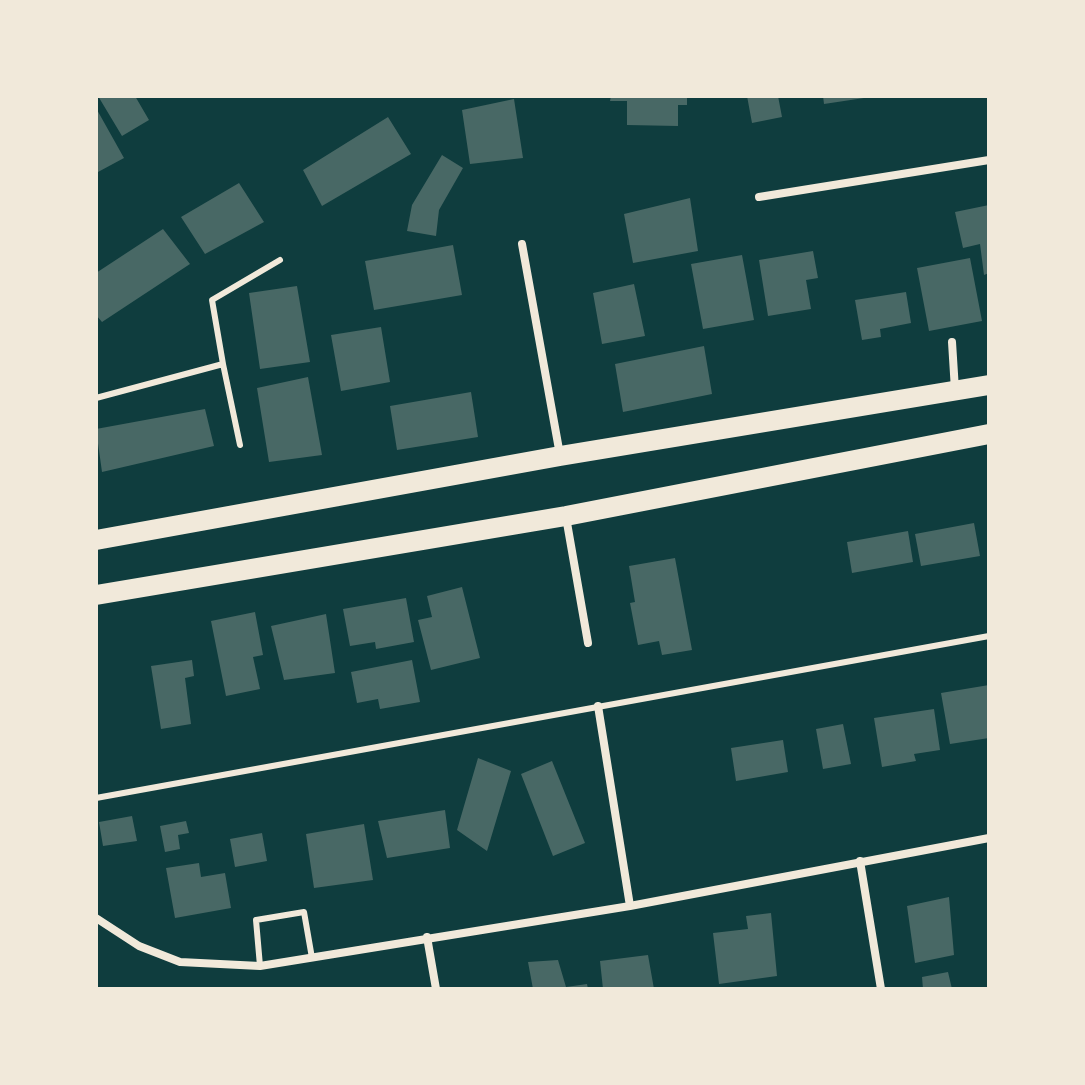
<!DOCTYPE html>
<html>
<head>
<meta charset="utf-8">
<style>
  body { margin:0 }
  #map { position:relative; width:1085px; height:1085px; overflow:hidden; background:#0f3d3e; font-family:Mulish,sans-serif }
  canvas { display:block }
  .frame { position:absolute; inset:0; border:98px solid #f1e9da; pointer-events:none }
</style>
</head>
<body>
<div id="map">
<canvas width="1085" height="1085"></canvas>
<div class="frame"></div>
</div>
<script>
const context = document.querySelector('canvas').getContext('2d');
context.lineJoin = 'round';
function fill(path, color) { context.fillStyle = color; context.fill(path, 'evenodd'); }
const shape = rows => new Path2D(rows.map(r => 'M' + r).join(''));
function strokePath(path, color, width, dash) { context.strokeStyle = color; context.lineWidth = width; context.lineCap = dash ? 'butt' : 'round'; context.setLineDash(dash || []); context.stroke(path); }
fill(shape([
  [98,96,135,96,149,120,122,136],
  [611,96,687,96,687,105,678,105,678,126,627,125,627,101,610,101],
  [747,96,778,96,782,117,752,123],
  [823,96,864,96,864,98,824,104],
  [514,99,523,158,470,164,462,110],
  [96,108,124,158,98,172,96,168],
  [388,117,411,154,322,206,303,170],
  [442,155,463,168,439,210,436,236,407,231,412,205],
  [239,183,264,222,205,254,181,217],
  [690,198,698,251,633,263,624,214],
  [989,205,989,273,984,275,980,244,963,248,955,212],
  [163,229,190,264,102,322,96,315,96,273],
  [453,245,462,295,374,310,365,261],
  [813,251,818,278,806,280,811,309,768,316,759,260],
  [742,255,754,320,703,329,691,264],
  [970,258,982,321,929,331,917,268],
  [634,284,645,336,602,344,593,293],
  [297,286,310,362,260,369,249,293],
  [906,292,911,323,880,329,881,337,862,340,855,300],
  [381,327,390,382,341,391,331,335],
  [704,346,712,394,623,412,615,364],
  [308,377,322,455,269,462,257,388],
  [471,392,478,437,397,450,390,406],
  [205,409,214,446,102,472,96,429],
  [974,523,980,556,921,566,915,534],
  [908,531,913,562,852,573,847,542],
  [675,558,692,650,662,655,659,641,638,645,630,603,635,602,629,566],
  [462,587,480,658,431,670,418,620,432,617,427,596],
  [406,598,414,642,376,649,375,642,350,646,343,609],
  [255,612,263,655,253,657,260,689,226,696,211,621],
  [326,614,335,673,284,680,271,626],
  [192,660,194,676,185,678,191,724,161,729,151,666],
  [412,660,420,702,380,709,378,699,357,703,351,672],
  [989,685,989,738,950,744,941,693],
  [934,709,940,750,914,754,916,761,882,767,874,718],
  [843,724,851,764,823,769,816,729],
  [783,740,788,772,736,781,731,748],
  [478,758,511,771,487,851,457,830],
  [552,761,585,843,553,856,521,774],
  [445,810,450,848,387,858,378,821],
  [132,816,137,841,103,846,99,822],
  [186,821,189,833,178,835,180,849,165,852,160,826],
  [364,824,373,880,314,888,306,834],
  [262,833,267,861,235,867,230,839],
  [199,863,201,877,225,873,231,908,175,918,166,868],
  [949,897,954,955,915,963,907,906],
  [771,913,777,976,719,984,713,933,748,929,746,916],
  [648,955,654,989,603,989,600,961],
  [558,960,566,987,587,984,588,989,533,989,528,962],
  [948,972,952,989,923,989,922,977]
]), '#486865');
strokePath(shape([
  [223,364,240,445],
  [96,398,223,364,212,300,280,260],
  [96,798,989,636],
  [260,966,256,920,304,912,312,958]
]), '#f1e9da', 6);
strokePath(shape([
  [759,197,989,160],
  [522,244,560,455],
  [952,342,955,390],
  [566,517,588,643],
  [598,706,630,906],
  [860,861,881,989],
  [96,918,139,946,180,962,260,966,630,906,989,838],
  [427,937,436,989]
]), '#f1e9da', 8);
strokePath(shape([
  [96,540,560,456,989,385],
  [96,595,566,516,989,434]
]), '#f1e9da', 20);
</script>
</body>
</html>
